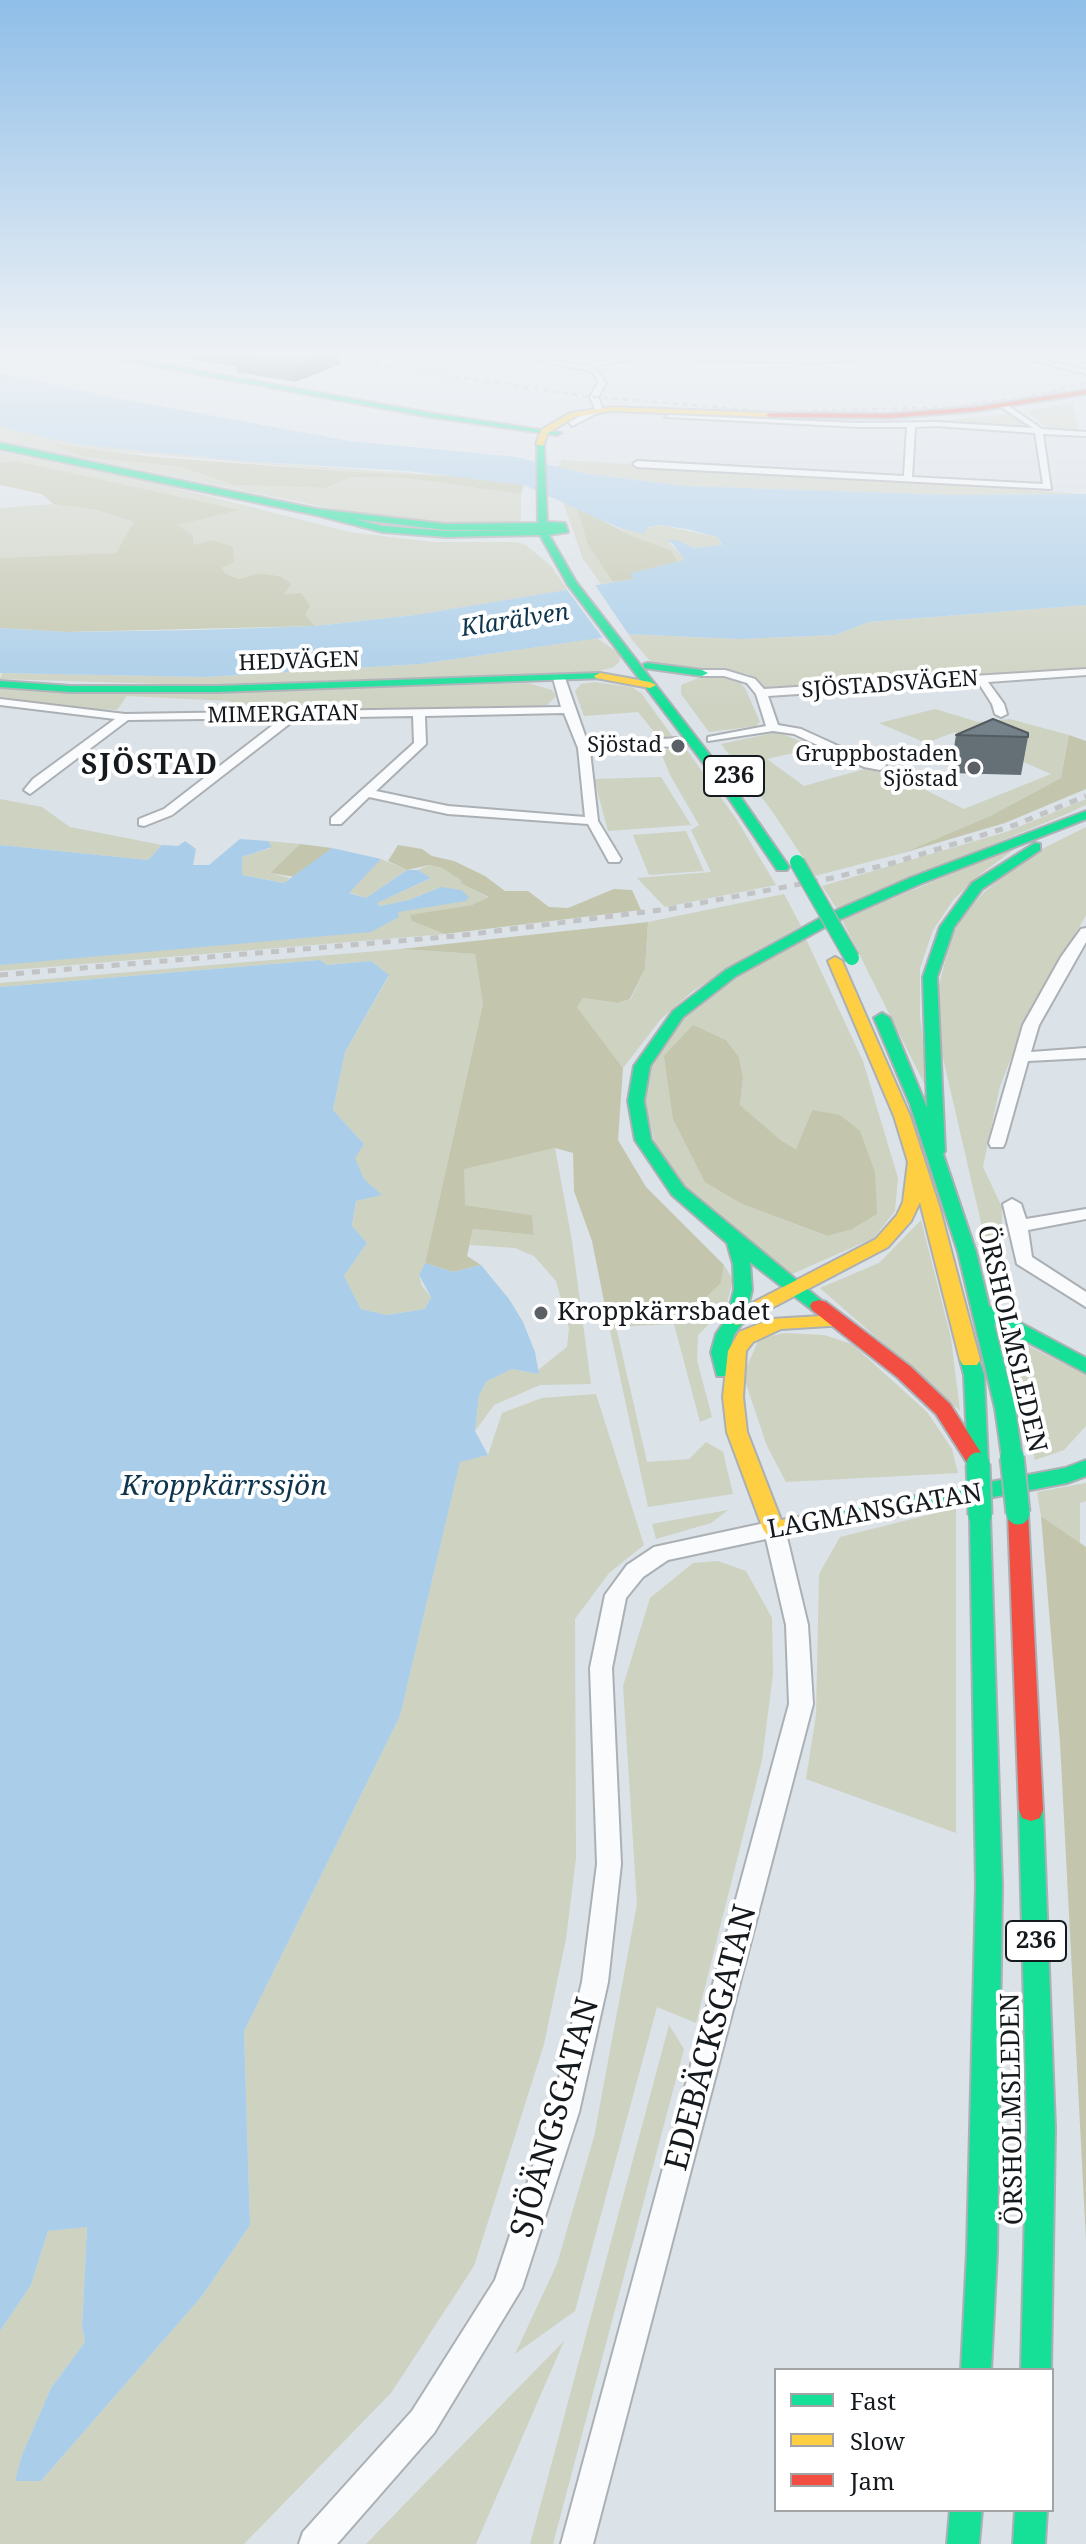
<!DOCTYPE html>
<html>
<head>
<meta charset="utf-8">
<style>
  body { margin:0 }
  #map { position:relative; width:1086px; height:2544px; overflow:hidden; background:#dbe2e8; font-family:"Noto Serif",serif }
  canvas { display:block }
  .legend { position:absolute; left:774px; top:2368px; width:280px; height:144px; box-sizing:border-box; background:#fff; border:2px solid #a1a3a5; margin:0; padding:10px 14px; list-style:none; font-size:24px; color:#151a1e }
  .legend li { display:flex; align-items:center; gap:16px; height:40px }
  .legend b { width:40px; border:2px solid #a1a3a5 }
</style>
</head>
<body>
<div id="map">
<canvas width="1086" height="2544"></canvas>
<ul class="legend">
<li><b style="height:10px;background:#16e098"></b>Fast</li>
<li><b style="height:10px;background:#ffcf43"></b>Slow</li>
<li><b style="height:10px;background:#f24e42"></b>Jam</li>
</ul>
</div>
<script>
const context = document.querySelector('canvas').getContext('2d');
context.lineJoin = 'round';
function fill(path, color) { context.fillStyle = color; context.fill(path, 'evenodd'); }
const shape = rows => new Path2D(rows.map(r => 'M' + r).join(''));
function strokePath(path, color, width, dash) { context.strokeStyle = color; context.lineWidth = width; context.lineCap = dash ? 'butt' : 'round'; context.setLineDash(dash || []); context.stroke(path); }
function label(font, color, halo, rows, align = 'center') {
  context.font = font + ' "Noto Serif",serif'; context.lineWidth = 8; context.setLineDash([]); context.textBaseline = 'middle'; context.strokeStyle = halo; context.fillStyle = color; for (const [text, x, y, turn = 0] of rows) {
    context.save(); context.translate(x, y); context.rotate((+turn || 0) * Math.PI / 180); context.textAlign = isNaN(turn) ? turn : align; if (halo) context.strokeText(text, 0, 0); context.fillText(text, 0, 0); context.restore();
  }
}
fill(shape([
  [612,354,898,354,793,359],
  [1073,402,1078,432,1049,429,1026,411],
  [1009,414,1023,421,1025,426,928,422],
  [0,426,74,444,242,461,452,476,356,472,55,446,84,457,180,467,234,485,326,488,352,477,405,478,521,494,521,520,520,525,486,525,363,515,0,441],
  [0,452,156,483,350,532,433,542,517,542,526,545,550,565,568,590,415,615,315,626,284,595,290,584,280,576,259,573,239,579,225,573,193,545,178,525,236,510,13,460,0,463],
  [562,460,899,479,1077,494,952,495,686,486,588,474,558,467],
  [563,502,576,507,588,545,613,582,601,584,583,559],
  [53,504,97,510,133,522,116,553,0,558,0,508],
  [660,525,717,537,723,546,694,548,677,540,668,541,686,560,678,562,671,550,632,536,617,527,639,530],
  [1086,605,1086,669,767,689,748,674,720,669,663,666,649,660,627,634,739,639,835,635,869,622],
  [597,638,620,654,620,661,614,667,596,672,197,685,0,679,2,673,205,677,420,664],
  [716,677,737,680,745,688,760,722,756,726,709,732,681,694,681,685,698,678],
  [594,682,632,687,642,694,672,736,659,738,638,712,584,716,575,691,581,684],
  [528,683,552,690,556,696,547,705,528,707,222,714,231,701,127,696,117,710,75,708,0,697,0,689,219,693],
  [935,709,978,722,1010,719,1069,735,1061,778,990,816,903,853,815,876,772,811,721,744,778,732,816,748,767,759,804,786,865,769,897,776,964,809,1051,774,955,732,926,743,879,723],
  [686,749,737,820,776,885,665,907,637,878,711,872,691,830,699,825,670,775,660,750],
  [661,777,691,825,608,831,594,779],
  [0,799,42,807,70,827,162,845,148,860,0,845],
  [1086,799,1086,805,1064,815,837,909,822,886,1009,831],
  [1086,827,1086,915,1027,1018,1000,1086,983,1167,1002,1207,1001,1309,940,1045,939,985,950,942,960,920,984,892,1030,855],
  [686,831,704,871,649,875,633,835],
  [268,841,300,844,270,873,289,878,285,883,242,875,242,857,271,848],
  [1021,844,977,877,954,899,933,930,920,968,920,1017,929,1093,842,920],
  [381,859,407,870,366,898,348,892],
  [429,865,442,868,462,880,462,884,490,898,472,905,410,916,413,921,445,934,0,971,0,965,397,912,441,887,409,900,380,906,376,903,430,879,418,870],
  [784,894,801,926,747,956,692,992,661,1019,623,1068,577,1007,582,998,618,1003,631,999,645,969,648,922],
  [805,937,863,1061,898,1178,895,1211,874,1238,792,1274,696,1202,659,1159,643,1095,653,1049,689,1013,749,969],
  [692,1025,726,1040,739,1057,743,1077,740,1105,782,1141,796,1149,812,1110,826,1236,742,1204],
  [401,949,475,954,483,1004,425,1263,419,1275,422,1286,431,1297,425,1309,387,1315,361,1309,344,1276,367,1243,352,1227,356,1201,381,1195,364,1179,354,1158,364,1144,333,1110,345,1052,389,976,371,961,327,965,320,960,0,987,0,983],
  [555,1148,572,1241,591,1384,540,1385,494,1405,475,1431,479,1395,487,1381,512,1369,539,1374,538,1370,567,1347,569,1328,556,1281,534,1256,515,1248,470,1245,473,1229,534,1235,532,1215,464,1205,464,1168],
  [921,1220,951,1338,960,1411,820,1288,879,1263],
  [724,1265,733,1280,726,1307,698,1335,697,1360,712,1417,700,1422,674,1324,616,1327,647,1462,689,1459,706,1442,723,1452,733,1494,648,1507,608,1321,689,1314,721,1283],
  [784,1333,824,1335,852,1344,927,1412,952,1449,958,1473,786,1482,767,1446,743,1375,759,1339],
  [1005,1334,1086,1375,1086,1426,1064,1450,1035,1460],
  [596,1394,644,1545,609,1573,575,1619,576,1858,566,1939,544,2044,474,2266,391,2393,244,2544,0,2544,0,2331,31,2285,48,2231,87,2226,82,2327,85,2342,51,2388,22,2455,16,2481,42,2480,202,2296,250,2225,244,2031,400,1716,460,1461,488,1455,502,1413,542,1398],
  [1086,1483,1086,1501,1080,1503,1080,1543,1041,1516,1037,1492],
  [956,1508,956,1833,806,1779,816,1715,819,1574,840,1537],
  [728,1510,711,1523,656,1539,652,1524],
  [718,1561,746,1571,772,1618,773,1674,762,1760,696,2023,657,2007,575,2311,515,2354,557,2264,594,2137,637,1904,623,1686,650,1598,693,1563],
  [669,2025,684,2049,553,2544,530,2544],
  [564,2341,476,2544,366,2544,429,2479]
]), '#ced2c1');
fill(shape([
  [51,444,156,457,356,472,452,476,524,485,521,494,405,478,352,477,326,488,234,485,180,467,84,457],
  [13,460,239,510,178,525,193,536,193,545,212,540,233,547,234,562,221,568,225,573,239,579,259,573,280,576,291,584,284,595,301,593,310,606,305,615,315,626,66,632,0,628,0,558,116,553,133,522,97,510,53,504,42,494,0,485,0,463],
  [576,507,632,536,671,550,678,562,632,573,634,579,613,582,588,545],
  [1069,735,1086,741,1086,789,1005,823,903,853,990,816,1061,778],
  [300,844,332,848,296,877,270,873],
  [398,845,422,849,432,856,454,861,485,876,505,891,528,891,549,907,568,908,614,889,632,890,641,910,445,934,412,921,410,915,472,905,489,897,462,884,461,880,442,868,429,865,407,870,388,861],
  [648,922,645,969,630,999,618,1003,583,998,577,1007,623,1068,618,1140,646,1187,724,1265,721,1283,689,1314,608,1321,592,1241,574,1191,573,1153,555,1148,464,1169,465,1205,532,1215,534,1235,473,1229,467,1256,481,1265,453,1272,425,1263,483,1004,475,954,401,949],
  [693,1025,726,1040,739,1057,743,1077,740,1105,782,1141,796,1149,812,1110,840,1115,860,1131,875,1172,877,1214,852,1229,827,1236,742,1204,705,1182,673,1119,664,1056],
  [1041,1516,1086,1547,1086,2240,1060,1742]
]), '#c3c6ac');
fill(shape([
  [0,373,106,396,349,441,516,457,588,474,686,486,952,495,1086,494,1086,605,869,622,835,635,739,639,627,634,420,664,205,677,0,673,0,628,66,632,201,630,315,626,415,615,633,579,631,573,685,560,672,543,665,540,677,540,694,548,723,545,717,537,687,529,660,525,648,527,644,534,617,527,524,485,408,471,242,461,74,444,6,428,0,426],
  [240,839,268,841,272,847,242,857,242,875,284,883,332,848,381,859,349,893,366,898,407,870,418,870,431,878,377,903,380,906,409,900,441,887,461,890,469,897,466,901,398,912,399,917,371,932,0,965,0,845,148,860,162,845,178,846,185,841,196,849,193,865,209,865],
  [320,960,327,965,371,961,389,975,345,1052,333,1110,364,1144,355,1158,364,1179,382,1195,356,1201,352,1226,367,1243,344,1276,361,1309,387,1315,425,1309,431,1297,419,1275,425,1263,453,1272,481,1265,509,1299,523,1322,535,1352,539,1374,512,1369,487,1381,479,1395,475,1431,488,1455,460,1462,400,1716,244,2031,250,2225,202,2296,41,2481,15,2481,22,2455,51,2388,85,2342,82,2327,87,2227,48,2231,31,2285,0,2331,0,987]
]), '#aacee9');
fill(shape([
  [593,582,631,638,605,641,565,587]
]), '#dbe2e8');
const street = shape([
  [506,354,520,354,584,365,624,356,651,354,817,359,914,354,817,363,651,358,624,360,594,367,606,383,598,397,603,410,572,426,569,422,595,409,590,397,598,383,595,375,590,371,506,354],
  [1008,354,1019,354,1086,370,1086,374,1008,354],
  [1004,403,1042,429,1086,432,1086,436,1043,434,1051,489,637,467,633,464,637,461,904,476,907,427,859,427,665,417,669,415,859,423,936,422,1033,428,1001,407,1004,403],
  [936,426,1035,433,1043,484,912,477,915,427,936,426],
  [1086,669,1086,675,988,682,1004,704,1007,714,1001,717,995,714,992,704,978,682,768,696,778,725,801,729,871,761,884,763,886,766,880,770,864,767,794,734,773,731,708,741,708,737,766,726,756,694,747,683,724,676,702,676,696,673,702,670,725,670,755,679,764,689,1086,669],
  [559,675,565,678,588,744,677,738,683,742,677,746,590,751,598,821,621,859,619,862,609,862,588,824,448,814,369,797,341,824,331,824,331,818,414,743,413,716,297,718,172,815,144,826,139,825,139,819,164,809,282,718,128,720,30,794,24,790,33,779,115,719,0,705,0,699,125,714,561,707,553,678,559,675],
  [564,713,578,748,585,817,448,806,376,791,426,744,425,716,564,713],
  [1086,928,1086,942,1039,1025,1031,1052,1086,1048,1086,1058,1028,1061,1005,1143,1003,1147,991,1147,989,1143,1023,1025,1061,957,1081,929,1086,928],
  [1012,1199,1021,1204,1026,1219,1086,1209,1086,1219,1028,1230,1032,1257,1086,1292,1086,1307,1017,1264,1003,1204,1012,1199],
  [774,1521,781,1523,785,1529,808,1625,813,1704,593,2544,561,2544,789,1704,786,1625,766,1539,668,1560,643,1577,626,1598,612,1668,621,1864,608,1982,579,2112,522,2288,434,2433,337,2544,299,2544,303,2532,412,2411,495,2280,551,2112,582,1982,597,1864,590,1668,605,1595,627,1565,654,1547,774,1521]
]);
const fast = shape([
  [91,354,105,354,430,413,561,433,557,435,430,417,91,354],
  [537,442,544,444,547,522,565,523,568,532,549,535,576,582,726,776,789,867,787,870,777,870,717,781,568,585,540,535,446,537,382,532,316,515,0,449,0,443,317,509,446,524,538,523,537,442],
  [355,519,446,530,538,530,446,531,382,526,355,519],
  [648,663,702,670,708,673,702,676,644,668,644,664,648,663],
  [600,673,606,676,604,678,217,692,71,692,0,687,0,681,71,686,217,686,600,673],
  [1086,811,1086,819,920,884,836,921,736,976,683,1017,650,1066,644,1101,651,1140,684,1187,828,1306,826,1310,812,1310,750,1262,752,1290,745,1319,734,1335,729,1352,734,1371,731,1376,717,1376,711,1352,716,1334,727,1318,734,1290,733,1264,727,1243,672,1195,635,1140,628,1101,634,1066,673,1011,726,970,826,915,910,878,1086,811],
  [1035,843,1040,844,1040,850,982,889,954,927,937,977,945,1151,943,1154,976,1252,989,1306,1086,1358,1086,1373,994,1324,1015,1408,1022,1457,1019,1462,1012,1464,1005,1462,1002,1457,995,1408,958,1252,910,1104,874,1018,882,1013,890,1018,927,1108,923,977,940,927,972,883,1035,843],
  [970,1353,977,1355,984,1375,988,1464,985,1469,978,1471,971,1469,968,1464,964,1375,960,1360,970,1353],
  [1086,1460,1086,1476,1067,1483,836,1527,829,1525,826,1519,829,1513,836,1511,1065,1468,1086,1460],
  [980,1507,987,1509,990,1515,1002,1886,997,2252,991,2370,961,2370,967,2252,976,1886,970,1515,973,1509,980,1507],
  [1031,1799,1040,1802,1043,1810,1055,2128,1051,2370,1021,2370,1027,2128,1019,1810,1022,1802,1031,1799],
  [950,2510,982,2510,979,2544,947,2544,950,2510],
  [1015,2510,1047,2510,1045,2544,1013,2544,1015,2510]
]);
const slow = shape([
  [611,407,770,413,774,415,770,417,611,411,575,417,548,433,543,446,536,444,541,430,570,413,611,407],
  [600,673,650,682,656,685,650,688,596,678,594,676,600,673],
  [835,957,842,961,910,1116,940,1209,980,1360,977,1365,963,1365,960,1360,920,1202,911,1221,888,1247,743,1323,736,1325,727,1319,729,1315,876,1239,897,1215,903,1202,908,1162,894,1116,828,961,835,957],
  [838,1315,847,1321,845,1325,781,1329,753,1342,746,1351,743,1397,747,1432,781,1520,836,1511,843,1513,846,1519,843,1525,836,1527,774,1537,767,1535,763,1529,727,1432,723,1397,728,1351,739,1332,771,1319,838,1315]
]);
const jam = shape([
  [1086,390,1086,394,977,411,889,418,770,417,766,415,770,413,889,414,977,407,1086,390],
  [819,1300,826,1302,911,1367,950,1404,988,1464,985,1469,971,1469,936,1414,897,1377,812,1310,810,1306,812,1302,819,1300],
  [1018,1505,1025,1507,1028,1513,1043,1810,1040,1818,1031,1821,1022,1818,1019,1810,1008,1513,1011,1507,1018,1505]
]);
strokePath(street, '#abb0b5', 4);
strokePath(fast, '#abb0b5', 4);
strokePath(slow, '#abb0b5', 4);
strokePath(jam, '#abb0b5', 4);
fill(street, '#fafbfc');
fill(fast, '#16e098');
fill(slow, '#ffcf43');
fill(jam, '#f24e42');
strokePath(shape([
  [306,354,584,396,774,412,952,407,1033,396,1086,383]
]), '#c2c3c5', 3, [5, 5]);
strokePath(shape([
  [0,975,456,936,669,909,832,878,893,863,1015,825,1086,796]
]), '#c2c3c5', 5, [8, 8]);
const fastBridgeFar1 = shape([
  [797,862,852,958]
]);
const fastBridge = shape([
  [1012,1457,1018,1513],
  [978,1464,980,1515]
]);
strokePath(fastBridgeFar1, '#abb0b5', 17, []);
strokePath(fastBridge, '#abb0b5', 27, []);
strokePath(fastBridgeFar1, '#16e098', 14);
strokePath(fastBridge, '#16e098', 23);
fill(shape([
  [166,354,341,354,341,364,295,382,237,372,236,367,166,355],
  [956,735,1028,737,1021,775,950,773]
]), '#657076');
fill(shape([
  [329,354,341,354,341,364,295,382,294,367]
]), '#525b60');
const building = shape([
  [242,354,329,354,294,367,235,358,245,354,242,354],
  [993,719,1028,733,1028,737,956,735,993,719]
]);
fill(building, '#758289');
strokePath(building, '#525b60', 2);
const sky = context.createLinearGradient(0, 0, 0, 710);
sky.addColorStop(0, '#8fbee8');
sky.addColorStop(0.5, '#eff2f5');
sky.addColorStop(1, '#eff2f500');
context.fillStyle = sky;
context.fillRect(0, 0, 1086, 710);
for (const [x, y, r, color] of [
  [678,746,8,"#5a6065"],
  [974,768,8,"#5a6065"],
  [541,1313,8,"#5a6065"]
]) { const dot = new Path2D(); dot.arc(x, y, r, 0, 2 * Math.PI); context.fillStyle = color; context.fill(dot); strokePath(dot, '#fff', 3); }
label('22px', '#151a1e', '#fff', [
  ["HEDVÄGEN",299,662,-2],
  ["SJÖSTADSVÄGEN",890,685,-4],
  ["MIMERGATAN",283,715,-1]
]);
label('22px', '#151a1e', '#fff', [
  ["Sjöstad",662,746],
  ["Gruppbostaden",958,755],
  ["Sjöstad",958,780]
], 'right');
label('italic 24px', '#0e354d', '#fff', [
  ["Klarälven",515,621,-9]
]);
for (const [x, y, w] of [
  [734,776,60],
  [1036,1941,60]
]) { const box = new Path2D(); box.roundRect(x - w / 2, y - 20, w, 40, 6); context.fillStyle = '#fff'; context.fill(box); strokePath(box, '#151a1e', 2); }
label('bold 24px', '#151a1e', null, [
  ["236",734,776],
  ["236",1036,1941]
]);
label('26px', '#151a1e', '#fff', [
  ["Kroppkärrsbadet",557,1313]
], 'left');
label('26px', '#151a1e', '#fff', [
  ["ÖRSHOLMSLEDEN",1011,1339,77],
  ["LAGMANSGATAN",875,1512,-10],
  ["ÖRSHOLMSLEDEN",1013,2109,-91]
]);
context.letterSpacing = '2px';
label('bold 28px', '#151a1e', '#fff', [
  ["SJÖSTAD",150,766]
]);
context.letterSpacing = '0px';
label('italic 28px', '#0e354d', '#fff', [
  ["Kroppkärrssjön",224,1487]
]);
label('32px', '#151a1e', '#fff', [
  ["EDEBÄCKSGATAN",712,2038,-75],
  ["SJÖÄNGSGATAN",556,2118,-74]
]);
</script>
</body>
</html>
